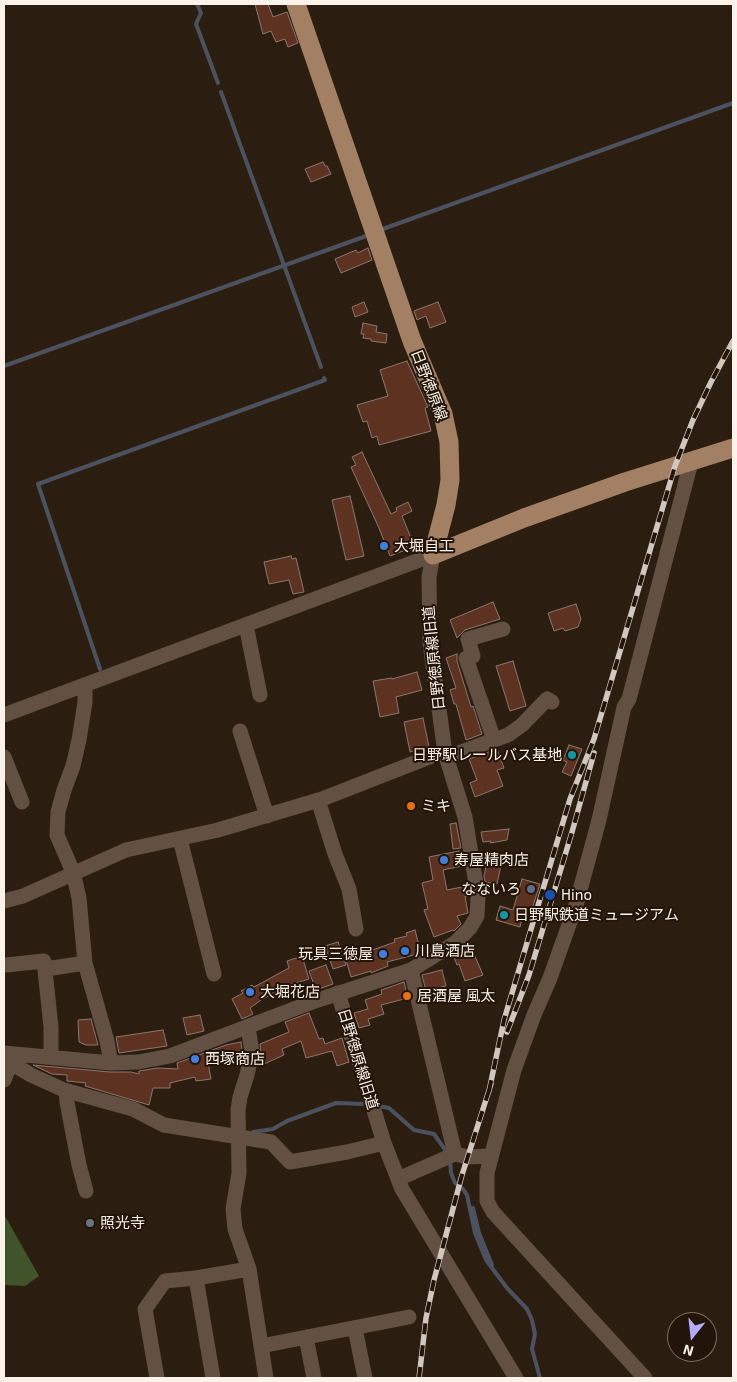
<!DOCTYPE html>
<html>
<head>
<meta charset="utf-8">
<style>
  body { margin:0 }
  #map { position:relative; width:737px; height:1382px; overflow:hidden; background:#2b1e11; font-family:"Exo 2",sans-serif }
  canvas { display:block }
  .frame { position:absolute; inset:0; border:5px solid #fbf2e9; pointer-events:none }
  .north { position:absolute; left:667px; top:1312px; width:50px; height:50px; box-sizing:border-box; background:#221408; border:1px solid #796d62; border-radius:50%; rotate:196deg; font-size:14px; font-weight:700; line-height:20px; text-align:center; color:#fbf2e9 }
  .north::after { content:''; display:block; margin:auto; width:18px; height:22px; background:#b2adf9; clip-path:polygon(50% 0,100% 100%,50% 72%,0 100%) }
</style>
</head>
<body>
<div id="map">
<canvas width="737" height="1382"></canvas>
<div class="frame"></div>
<div class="north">N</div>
</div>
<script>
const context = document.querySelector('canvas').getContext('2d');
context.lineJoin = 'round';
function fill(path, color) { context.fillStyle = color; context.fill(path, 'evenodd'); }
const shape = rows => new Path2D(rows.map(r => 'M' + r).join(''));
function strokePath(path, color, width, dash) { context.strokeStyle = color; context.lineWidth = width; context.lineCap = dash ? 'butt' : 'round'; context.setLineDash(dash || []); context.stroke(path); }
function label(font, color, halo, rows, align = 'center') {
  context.font = font + ' "Exo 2","Noto Sans JP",sans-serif'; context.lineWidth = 4; context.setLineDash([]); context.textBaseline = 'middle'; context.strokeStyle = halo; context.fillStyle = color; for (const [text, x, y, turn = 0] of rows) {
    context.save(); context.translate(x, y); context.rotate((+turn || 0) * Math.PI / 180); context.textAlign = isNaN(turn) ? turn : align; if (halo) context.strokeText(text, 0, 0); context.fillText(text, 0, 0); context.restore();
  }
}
fill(shape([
  [4,1202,5,1216,39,1276,25,1286,4,1285]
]), '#415328');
strokePath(shape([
  [197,4,201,13,196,24,218,83],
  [221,92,321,367],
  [380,230,733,103],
  [4,366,369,235],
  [100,669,38,484,325,380,324,378],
  [379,1106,389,1108,414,1130,434,1134,446,1151],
  [253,1132,273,1129,287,1121,336,1103,365,1104],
  [450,1160,451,1173,455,1183,463,1189,467,1195,475,1233,486,1260,507,1288,527,1309,532,1320,535,1334,532,1349,540,1378],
  [473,1208,479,1233,492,1265]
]), '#4b515e', 4);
const building = shape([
  [255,4,268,4,273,17,287,12,298,43,288,47,285,39,276,42,271,31,263,34,255,4],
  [323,162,325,166,327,166,331,174,311,182,305,169,323,162],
  [368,248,372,260,341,273,335,259,356,250,358,253,368,248],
  [364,302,368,312,355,317,352,307,364,302],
  [438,302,446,322,430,328,426,316,417,320,414,311,438,302],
  [363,323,377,326,376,332,387,334,386,343,371,341,371,339,363,338,364,334,361,334,363,323],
  [407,361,428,407,425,408,431,431,379,445,377,436,372,438,367,421,363,422,357,405,388,396,380,370,407,361],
  [362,452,391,514,397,511,396,508,408,502,412,511,402,516,413,543,406,546,408,549,390,556,379,528,351,467,356,465,352,457,362,452],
  [350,496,364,556,346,560,332,500,350,496],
  [291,556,292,559,296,558,304,592,293,594,289,580,269,584,264,562,291,556],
  [493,602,500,619,465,630,457,638,450,620,493,602],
  [576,604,581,619,578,627,565,631,563,628,554,631,548,613,576,604],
  [457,654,457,661,471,707,473,706,482,734,466,740,456,704,454,704,450,690,456,688,446,658,457,654],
  [513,661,526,706,510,711,496,666,513,661],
  [417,672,422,690,396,697,399,713,380,717,373,681,392,678,392,679,417,672],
  [423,718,429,747,410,752,404,722,423,718],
  [569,745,582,749,571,776,562,772,567,762,563,760,569,745],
  [497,749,504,768,497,770,503,786,475,797,470,783,477,780,469,759,497,749],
  [456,823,461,848,453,849,450,824,456,823],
  [509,829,507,840,490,843,491,841,483,842,481,832,509,829],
  [459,851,462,866,443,870,447,890,467,886,468,896,465,896,468,913,457,916,461,924,454,931,453,930,434,937,424,910,428,909,422,883,433,880,429,857,459,851],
  [488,857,502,860,497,884,485,882,484,876,488,857],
  [522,879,540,884,531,912,524,910,520,927,496,920,500,906,513,910,522,879],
  [415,930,421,953,387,962,388,966,371,973,371,971,351,977,346,960,364,955,364,953,395,942,394,939,407,936,406,933,415,930],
  [338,942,346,965,333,969,325,946,338,942],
  [471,947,483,975,465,981,459,964,457,965,453,955,471,947],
  [302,956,309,979,289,985,261,1000,250,1008,253,1014,242,1019,232,999,243,993,241,991,252,985,254,987,289,968,287,961,302,956],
  [326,965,333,984,316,990,309,971,326,965],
  [442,970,446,986,426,991,422,975,442,970],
  [404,982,408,998,381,1005,384,1014,368,1019,370,1025,359,1028,354,1013,368,1009,365,1000,382,994,381,990,404,982],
  [309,1013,319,1039,323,1038,325,1044,342,1038,349,1062,337,1066,332,1051,306,1058,301,1041,282,1049,284,1055,264,1064,261,1057,260,1044,289,1032,285,1022,309,1013],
  [200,1015,204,1031,187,1035,183,1018,200,1015],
  [91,1019,98,1045,86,1045,79,1042,78,1020,91,1019],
  [163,1030,167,1046,119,1053,116,1037,163,1030],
  [241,1042,242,1052,237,1053,238,1057,208,1062,211,1079,196,1081,195,1077,170,1083,170,1088,153,1088,149,1105,85,1086,86,1083,67,1081,67,1075,52,1074,33,1065,110,1072,131,1072,139,1074,139,1071,157,1068,178,1069,177,1063,226,1045,241,1042]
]);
fill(building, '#5e3221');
strokePath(building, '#8c766e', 1);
strokePath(shape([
  [246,625,260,695],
  [85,685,85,702,79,740,73,766,64,790,58,812,57,835,73,872,79,898,85,963,107,1041,111,1063],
  [4,715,433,555],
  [240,731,267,816],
  [494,740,466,658,473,656,468,639,503,629],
  [4,757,22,802],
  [318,800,335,854,349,889,356,929],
  [180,839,214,974],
  [4,901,23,896,126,850,218,830,322,799,437,754,453,755,494,740,508,735,522,725,547,699,552,702],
  [6,965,44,961,51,1027,51,1057],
  [46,969,85,963],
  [411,970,455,1154,468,1157,490,1156],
  [338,993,384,1143,402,1189,516,1378],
  [248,1027,252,1052,247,1075,240,1097,238,1110,239,1173,233,1209,235,1229,249,1269,266,1378],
  [4,1053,111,1063,138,1062,170,1056,315,1001,411,970,455,943,470,928,477,916,478,896,465,817,445,753,430,643,429,577,433,555],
  [4,1055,16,1066,31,1075,64,1090,133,1109,164,1125,271,1142,290,1162,347,1152,384,1143],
  [4,1080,11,1062],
  [66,1091,67,1102,79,1165,86,1191],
  [398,1179,455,1154],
  [196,1278,213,1378],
  [355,1328,365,1378],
  [306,1337,314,1378],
  [261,1346,409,1317],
  [157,1378,145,1309,165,1281,196,1278,249,1269],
  [645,1378,493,1212,487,1201,487,1173,514,1070,534,1015,550,978,576,905,599,820,624,707,629,699,691,462]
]), '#625043', 15);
strokePath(shape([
  [296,4,412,341,443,414,449,442,450,480,446,505,433,555],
  [433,555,524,518,625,482,733,448]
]), '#a37f63', 19);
const rail = shape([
  [507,1032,529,975,572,832,594,753],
  [489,1091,504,1020,540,899,570,799,594,739,675,466,693,420,711,382,733,341],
  [419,1378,426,1318,434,1280,462,1175,491,1084]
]);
strokePath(rail, '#d1c7be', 5.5);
strokePath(rail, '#221408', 4, [11]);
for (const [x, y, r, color] of [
  [384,546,5,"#3f7fe0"],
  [572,755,5,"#0f9aa8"],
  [411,806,5,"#e8710a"],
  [444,860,5,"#3f7fe0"],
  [531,889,5,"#5c6f8a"],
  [550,895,6,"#1a4fb4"],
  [504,915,5,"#0f9aa8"],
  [405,951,5,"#3f7fe0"],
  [383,954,5,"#3f7fe0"],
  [250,992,5,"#3f7fe0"],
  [407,996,5,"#e8710a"],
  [195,1059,5,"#3f7fe0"],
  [90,1223,5,"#6b7280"]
]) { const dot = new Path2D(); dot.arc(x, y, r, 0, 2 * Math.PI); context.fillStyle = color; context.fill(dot); strokePath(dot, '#221408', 2); }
label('15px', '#fbf2e9', '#221408', [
  ["日野徳原線",429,385,69],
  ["日野徳原線旧道",434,658,-96],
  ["日野徳原線旧道",358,1059,73]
]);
label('15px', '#fbf2e9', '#221408', [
  ["大堀自工",394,546],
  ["日野駅レールバス基地",562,755,"right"],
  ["ミキ",421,806],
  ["寿屋精肉店",454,860],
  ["なないろ",521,889,"right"],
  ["Hino",561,895],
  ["日野駅鉄道ミュージアム",514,915],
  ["川島酒店",415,951],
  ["玩具三徳屋",373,954,"right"],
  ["大堀花店",260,992],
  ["居酒屋 風太",417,996],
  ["西塚商店",205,1059],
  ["照光寺",100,1223]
], 'left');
</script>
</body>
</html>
